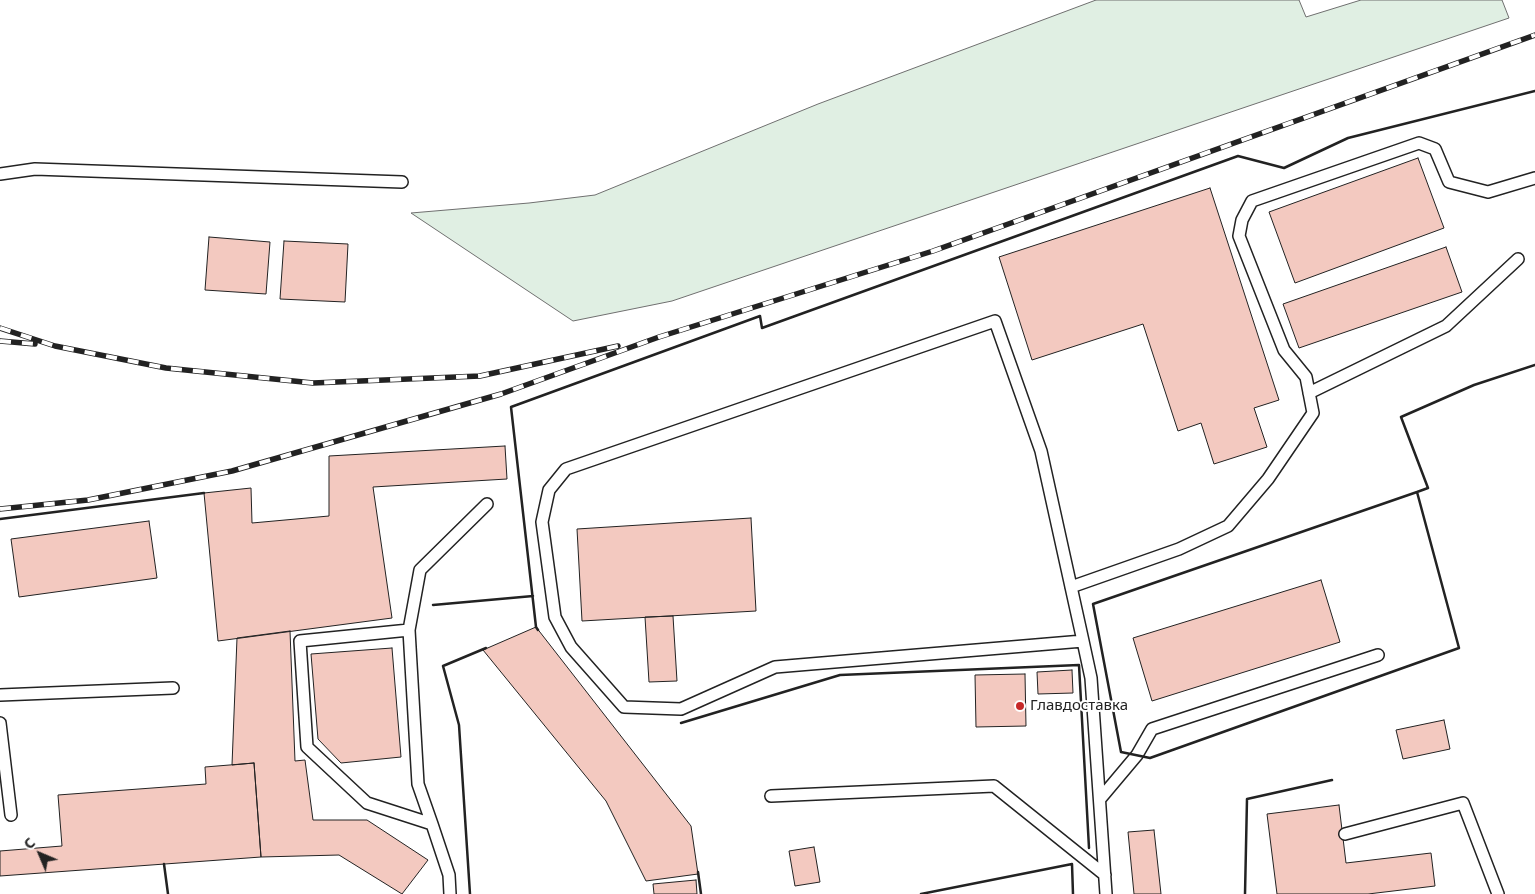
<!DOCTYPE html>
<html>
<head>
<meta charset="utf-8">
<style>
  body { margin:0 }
  #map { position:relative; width:1535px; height:894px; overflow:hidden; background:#fff; font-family:"Noto Sans",sans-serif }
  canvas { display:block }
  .north { position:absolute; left:15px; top:829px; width:50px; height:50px; -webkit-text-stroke:4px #fff; paint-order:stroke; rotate:315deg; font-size:14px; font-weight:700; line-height:20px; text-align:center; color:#222 }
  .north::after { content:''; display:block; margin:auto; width:18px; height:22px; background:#222; clip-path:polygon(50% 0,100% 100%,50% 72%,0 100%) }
</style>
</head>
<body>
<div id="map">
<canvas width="1535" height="894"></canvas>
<div class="north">С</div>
</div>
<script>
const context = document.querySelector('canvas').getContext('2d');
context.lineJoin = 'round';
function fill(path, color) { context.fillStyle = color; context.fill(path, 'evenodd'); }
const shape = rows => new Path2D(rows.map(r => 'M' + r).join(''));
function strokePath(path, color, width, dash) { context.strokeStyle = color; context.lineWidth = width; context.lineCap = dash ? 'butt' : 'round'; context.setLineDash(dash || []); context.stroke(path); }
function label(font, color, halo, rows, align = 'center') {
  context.font = font + ' "Noto Sans",sans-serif'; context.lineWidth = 4; context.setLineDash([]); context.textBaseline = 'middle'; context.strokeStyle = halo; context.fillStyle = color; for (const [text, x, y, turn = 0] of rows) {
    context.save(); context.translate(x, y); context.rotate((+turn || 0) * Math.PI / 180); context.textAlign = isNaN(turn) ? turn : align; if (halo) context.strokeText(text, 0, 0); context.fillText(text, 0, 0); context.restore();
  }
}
const green = shape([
  [1096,0,1299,0,1306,17,1361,0,1502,0,1509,18,672,301,573,321,411,213,529,203,595,195,818,104,1096,0]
]);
fill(green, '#e0efe3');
strokePath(green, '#6f6f6f', 1);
const building = shape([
  [1418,158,1444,228,1295,283,1269,212,1418,158],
  [1210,188,1279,400,1254,408,1267,447,1214,464,1201,423,1178,431,1143,324,1032,360,999,257,1210,188],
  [209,237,270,242,266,294,205,290,209,237],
  [284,241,348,244,345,302,280,299,284,241],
  [1446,247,1462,292,1299,348,1283,304,1446,247],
  [505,446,507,479,373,487,392,618,218,641,204,493,251,488,252,523,329,516,329,456,505,446],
  [751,518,756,611,582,621,577,529,751,518],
  [149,521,157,578,19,597,11,539,149,521],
  [1321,580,1340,642,1152,701,1133,638,1321,580],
  [673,616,677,681,649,682,645,617,673,616],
  [536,627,691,826,698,874,646,881,606,801,483,650,536,627],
  [290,631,295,761,305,760,313,820,367,820,428,860,402,894,339,855,261,857,254,763,232,765,237,638,290,631],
  [392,648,401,757,341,763,318,739,311,654,392,648],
  [1072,670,1073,693,1038,694,1037,672,1072,670],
  [1025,674,1026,726,976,727,975,675,1025,674],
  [1444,720,1450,749,1403,759,1396,730,1444,720],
  [254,763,261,857,0,876,0,851,62,846,58,795,206,784,205,767,254,763],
  [1339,805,1346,863,1431,853,1435,886,1368,894,1277,894,1267,814,1339,805],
  [1154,830,1161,894,1134,894,1128,832,1154,830],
  [814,847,820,882,795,886,789,851,814,847],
  [696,880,697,894,654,894,653,884,696,880]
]);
fill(building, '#f3c9c0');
strokePath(building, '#222', 1);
const lane = shape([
  [0,174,35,169,402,182],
  [1309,393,1446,326,1518,259],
  [1071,587,1179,549,1228,526,1268,479,1313,413,1306,377,1284,350,1239,236,1242,220,1252,201,1419,143,1435,149,1449,182,1488,192,1535,178],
  [409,630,420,570,487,504],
  [1083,641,775,667,681,709,624,707,571,647,555,617,542,522,549,490,566,469,995,321,1041,451,1083,641,1091,678,1106,894],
  [0,695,173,688],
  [0,723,11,815],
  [771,796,994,786,1105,875],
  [1100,799,1137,755,1152,729,1378,655],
  [432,824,367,803,307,747,300,641,409,630,418,784,432,824,449,875,450,894],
  [1345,834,1463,803,1498,894]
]);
strokePath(lane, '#222', 14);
strokePath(lane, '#fff', 11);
const rail = shape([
  [0,328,55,346,166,368,313,383,480,376,618,346],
  [0,341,35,344],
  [0,509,88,500,232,471,501,394,659,337,933,251,1535,35]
]);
strokePath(rail, '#222', 5.5);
strokePath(rail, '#fff', 4, [11]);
strokePath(shape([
  [1417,492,1459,648,1150,758,1121,752,1093,604,1417,492],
  [1417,492,1428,488,1401,417,1474,385,1535,365],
  [0,519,204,493],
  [433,605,533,596],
  [538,630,536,627,511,407,760,316,762,328,1238,156,1284,168,1348,138,1535,91],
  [681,723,840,675,1079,665,1089,848],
  [164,864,168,894],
  [698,872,701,894],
  [470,894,459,725,443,666,486,648],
  [921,894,1072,864,1073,894],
  [1245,894,1247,799,1332,780]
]), '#222', 2.5);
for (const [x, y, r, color] of [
  [1020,706,5,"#c62828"]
]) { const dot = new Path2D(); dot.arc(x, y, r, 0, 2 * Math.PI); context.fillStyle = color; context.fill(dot); strokePath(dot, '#fff', 2); }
label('15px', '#222', '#fff', [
  ["Главдоставка",1030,706]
], 'left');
</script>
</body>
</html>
